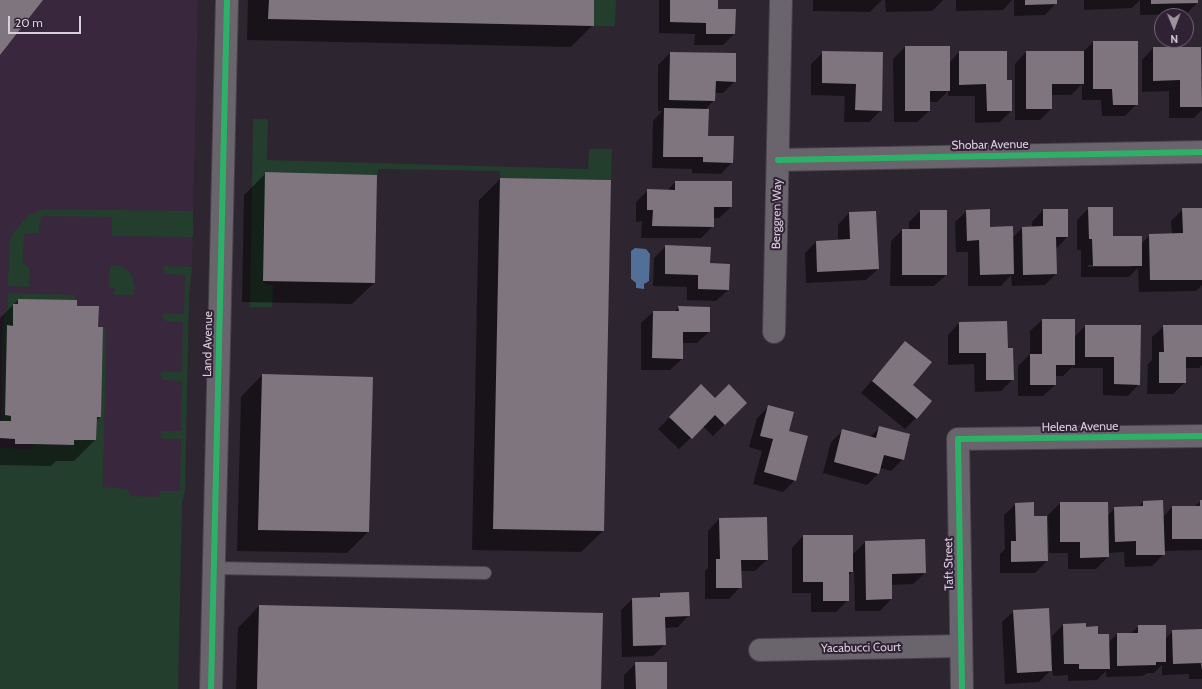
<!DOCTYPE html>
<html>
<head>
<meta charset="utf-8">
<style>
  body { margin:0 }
  #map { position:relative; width:1202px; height:689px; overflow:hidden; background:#2d2530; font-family:Cabin,sans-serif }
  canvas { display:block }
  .north { position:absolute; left:1154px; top:8px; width:40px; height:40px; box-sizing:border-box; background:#302134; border:1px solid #746777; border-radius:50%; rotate:179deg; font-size:11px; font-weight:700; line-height:16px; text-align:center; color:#d9cfdb }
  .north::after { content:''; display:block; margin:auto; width:14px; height:18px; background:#9d949f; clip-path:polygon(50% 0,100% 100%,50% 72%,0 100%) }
  .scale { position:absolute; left:8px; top:16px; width:73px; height:18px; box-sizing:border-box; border:2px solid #d9cfdb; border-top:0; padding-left:5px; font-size:12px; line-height:14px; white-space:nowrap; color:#d9cfdb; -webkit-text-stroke:3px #302134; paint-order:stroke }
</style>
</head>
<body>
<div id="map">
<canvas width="1202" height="689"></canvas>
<div class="north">N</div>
<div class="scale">20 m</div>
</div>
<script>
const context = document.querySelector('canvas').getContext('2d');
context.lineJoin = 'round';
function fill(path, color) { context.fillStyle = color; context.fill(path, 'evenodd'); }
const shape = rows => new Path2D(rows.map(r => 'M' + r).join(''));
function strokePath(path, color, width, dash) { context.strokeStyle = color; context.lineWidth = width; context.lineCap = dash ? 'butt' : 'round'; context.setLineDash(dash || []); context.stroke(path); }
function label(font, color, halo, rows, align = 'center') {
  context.font = font + ' Cabin,sans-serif'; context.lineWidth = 4; context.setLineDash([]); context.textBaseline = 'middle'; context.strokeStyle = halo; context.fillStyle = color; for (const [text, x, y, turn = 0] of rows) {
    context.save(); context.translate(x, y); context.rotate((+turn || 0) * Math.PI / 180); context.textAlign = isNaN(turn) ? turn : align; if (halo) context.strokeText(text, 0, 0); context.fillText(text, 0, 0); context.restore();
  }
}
fill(shape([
  [0,0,198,0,192,267,189,294,185,491,182,502,178,689,0,689]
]), '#38273d');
fill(shape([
  [594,0,616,0,615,26,594,26],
  [253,119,266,119,268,121,267,160,588,169,589,149,612,149,611,180,500,178,500,171,378,169,377,175,266,172,263,281,266,285,273,285,272,307,250,307],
  [44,209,193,211,193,237,112,236,112,217,41,216,39,233,24,234,23,264,28,266,29,269,29,287,8,286,9,244,12,234,29,215],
  [115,265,123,267,131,274,135,288,133,295,114,295,115,288,109,288,110,267],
  [166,266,192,267,189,294,185,491,182,502,178,689,0,689,0,448,32,449,33,444,73,445,74,440,96,440,97,417,101,417,103,327,106,328,103,487,127,489,131,496,158,497,161,491,180,491,181,439,163,439,160,433,162,431,181,431,182,381,164,380,160,375,162,372,182,372,183,322,165,321,162,316,163,313,184,314,185,275,165,274,163,268],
  [8,293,75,295,75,300,18,299,18,304,13,305,13,326,7,326,5,415,11,416,11,421,1,421,2,333,5,311,8,308]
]), '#243e2d');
fill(shape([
  [635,248,646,249,650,254,649,281,644,284,644,289,636,288,636,283,631,279,631,251]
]), '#526f98');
fill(shape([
  [248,0,593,0,593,25,571,47,247,40],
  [659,0,717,0,717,10,734,34,723,45,694,45,695,34,659,33],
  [813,0,882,0,870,12,813,11],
  [885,0,943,0,932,11,886,12],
  [956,0,1012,0,1003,10,956,11],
  [1014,0,1056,0,1056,3,1045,15,1014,16],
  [1084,0,1140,0,1132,8,1084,10],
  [1140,0,1197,0,1197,3,1186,14,1140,15],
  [1093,42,1137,104,1125,116,1102,116,1101,100,1082,100,1082,84,1071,95,1051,95,1051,109,1040,120,1015,120,1015,64,1026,52,1083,52],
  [905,47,949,47,949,63,959,52,1006,81,1011,111,1000,122,975,123,975,96,948,96,948,91,937,102,929,102,929,111,917,122,894,122,893,59],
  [1153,48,1202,77,1202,110,1194,118,1169,118,1169,91,1142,92,1142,60],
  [823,52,882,53,881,110,869,122,844,122,845,96,811,95,811,64],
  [670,53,735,81,723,93,715,93,714,100,705,110,707,137,732,162,721,174,692,173,692,169,652,168,653,121,662,111,658,111,658,65],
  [266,173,374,283,352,304,242,302,244,195],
  [500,179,603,531,581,552,472,550,479,200],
  [675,182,731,207,719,218,713,218,713,226,701,238,641,238,642,221,636,222,636,202,648,190,667,191],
  [1089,208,1112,237,1141,244,1150,235,1172,234,1171,221,1183,209,1202,209,1202,285,1196,291,1139,292,1138,268,1129,277,1081,277,1081,250,1077,250,1077,220],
  [1088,265,1131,265,1131,267,1088,267],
  [1043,210,1067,237,1056,249,1056,274,1045,285,1012,286,1011,275,1001,286,968,286,968,252,956,252,955,222,967,211,989,228,1012,238,1022,228,1032,228,1032,222],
  [920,211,946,275,934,286,890,286,891,241,902,230,909,230,909,222],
  [849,213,878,269,866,280,806,283,805,253,816,242,838,241,838,225],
  [666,246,709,264,728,290,716,301,687,300,687,287,653,286,654,258],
  [18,300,76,301,76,307,97,328,100,417,96,421,95,440,74,461,56,461,51,466,0,465,0,318],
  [679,307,709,332,697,343,682,343,682,359,670,370,641,370,641,323,653,312,674,312],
  [1042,320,1074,337,1085,326,1139,384,1128,396,1103,395,1103,368,1073,368,1073,366,1063,376,1055,376,1055,385,1043,396,1018,396,1018,366,1030,354,1030,331],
  [959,323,1007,349,1013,379,1001,391,975,392,974,364,948,365,948,335],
  [1164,326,1202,326,1202,365,1199,368,1185,368,1185,382,1173,394,1147,394,1148,364,1152,360,1152,337],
  [905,342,916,418,905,429,861,393],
  [262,375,368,532,347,553,237,551,241,397],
  [701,386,715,399,746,403,713,436,703,426,679,449,658,429],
  [769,406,795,480,783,492,753,484,762,451,749,447,757,418],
  [880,427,903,459,891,471,880,468,879,473,867,485,823,473,831,442,843,430,869,438],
  [1201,501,1202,550,1163,551,1164,554,1152,566,1125,567,1124,552,1108,553,1108,557,1096,569,1068,569,1068,553,1049,553,1048,515,1060,503,1107,516,1115,508,1138,507,1143,502,1163,517,1172,507,1194,507],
  [1016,504,1033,517,1047,561,1035,573,1000,573,1000,554,1005,549,1004,515],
  [719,519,767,560,755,571,740,571,740,587,729,599,705,599,705,571,708,568,708,531],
  [803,536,852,555,865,542,924,540,925,573,913,584,891,585,891,599,880,611,855,611,854,570,848,576,848,600,836,612,811,612,811,593,792,593,792,548],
  [661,594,689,615,678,627,664,628,665,644,653,656,622,657,621,610,632,599,656,598],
  [259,606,600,689,236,689,238,628],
  [1014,611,1050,659,1052,659,1052,636,1063,625,1085,628,1108,643,1117,634,1130,634,1139,626,1165,639,1173,631,1202,630,1202,679,1189,679,1189,674,1162,675,1162,665,1154,673,1147,673,1143,676,1106,677,1106,671,1097,680,1068,681,1068,675,1053,676,1052,669,1039,682,1005,684,1002,622],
  [636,663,666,689,624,689,624,675]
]), '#0007');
fill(shape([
  [0,0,43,0,0,55],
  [269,0,594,0,594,26,268,19],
  [670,0,718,0,718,9,736,9,735,34,706,34,706,23,670,22],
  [1025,0,1057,0,1057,4,1025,5],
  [1151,0,1198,0,1198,3,1151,4],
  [1093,41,1138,41,1138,105,1113,105,1112,89,1093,89],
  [905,46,950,46,950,91,930,91,930,111,905,111],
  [1153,47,1201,47,1202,107,1180,107,1180,80,1153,81],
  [822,51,883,52,882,111,855,110,856,84,822,83],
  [959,51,1007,51,1007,80,1012,80,1012,111,987,111,986,84,959,85],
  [1026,51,1084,51,1084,84,1052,84,1052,109,1026,109],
  [670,52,736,53,736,82,716,81,715,101,669,100],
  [664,108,709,109,708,136,734,136,733,163,703,162,703,157,663,157],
  [265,172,377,175,375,283,263,281],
  [500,178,611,180,604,531,493,529],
  [675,181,732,181,732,207,714,207,714,227,652,226,653,210,647,210,647,189,675,190],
  [1088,207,1113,207,1113,236,1142,236,1142,266,1093,266,1092,239,1089,239],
  [1182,208,1202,208,1202,280,1150,280,1149,234,1183,233],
  [990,209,990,227,1013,226,1014,274,980,275,979,240,967,241,966,210],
  [1043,209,1068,209,1068,237,1056,237,1057,274,1023,275,1022,227,1043,226],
  [920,210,947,210,947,275,902,275,902,229,920,229],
  [876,211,879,269,817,272,816,241,850,239,849,212],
  [665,245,711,247,710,263,730,264,729,290,698,289,698,275,665,274],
  [18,299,77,300,77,306,99,306,98,327,103,327,101,417,97,417,96,440,74,440,74,445,33,444,15,444,15,439,0,438,0,421,11,421,11,416,5,415,7,325,13,326,13,304,18,304],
  [678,306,710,307,710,332,683,332,683,359,652,358,653,311,679,311],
  [1042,319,1075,319,1075,365,1056,365,1056,385,1030,385,1030,354,1042,354],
  [1007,321,1008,348,1013,348,1014,380,986,380,986,353,959,353,959,322],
  [1085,325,1141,325,1140,385,1114,384,1114,357,1085,357],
  [1163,325,1202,325,1202,357,1186,357,1186,383,1159,383,1159,352,1164,352],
  [905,341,932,362,913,385,932,401,917,419,872,381],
  [262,374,373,377,369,532,258,530],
  [701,384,715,398,729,384,747,403,725,425,715,415,692,439,669,417],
  [768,405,794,412,789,431,808,436,796,481,764,472,773,439,760,436],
  [879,426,910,434,904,460,884,455,879,474,834,462,842,429,876,438],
  [1163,500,1165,555,1136,555,1136,541,1115,542,1114,507,1143,506,1143,501],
  [1200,500,1202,500,1202,539,1172,539,1172,506,1200,506],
  [1034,502,1034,516,1047,516,1048,561,1011,562,1011,541,1016,541,1015,503],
  [1060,502,1108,502,1109,557,1080,558,1080,542,1060,542],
  [767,517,768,560,741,560,742,588,716,588,716,559,720,559,719,518],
  [803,535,853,535,853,572,849,572,849,601,823,601,823,582,803,582],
  [925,539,926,573,892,574,892,599,866,600,865,541],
  [689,592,690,616,665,617,666,645,633,646,632,598,660,597,660,593],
  [259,605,603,613,601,689,257,689],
  [1049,608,1052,671,1017,673,1013,610],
  [1086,623,1086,627,1098,626,1098,634,1109,634,1110,669,1079,669,1079,664,1064,664,1063,624],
  [1138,625,1166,625,1166,662,1156,662,1156,665,1117,666,1117,633,1138,633],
  [1202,629,1202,670,1201,663,1173,664,1172,630],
  [635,662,667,662,667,689,636,689]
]), '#7f757e');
const lane = shape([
  [214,568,485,573]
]);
const street = shape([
  [778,160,1202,152],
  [774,332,781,0],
  [760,650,961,646],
  [211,689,227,0],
  [962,689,958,439,1202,436]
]);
strokePath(lane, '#48414a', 14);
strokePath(street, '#48414a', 24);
strokePath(lane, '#6a646d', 12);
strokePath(street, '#6a646d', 22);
strokePath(shape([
  [778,160,1202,152],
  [211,689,227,0],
  [962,689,958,439,1202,436]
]), '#2db169', 6);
label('12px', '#d9cfdb', '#302134', [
  ["Shobar Avenue",990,145,-1],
  ["Berggren Way",777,214,-89],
  ["Land Avenue",208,344,-89],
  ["Helena Avenue",1080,427,-1],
  ["Taft Street",949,564,-91],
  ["Yacabucci Court",861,648,-1]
]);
</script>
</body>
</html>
